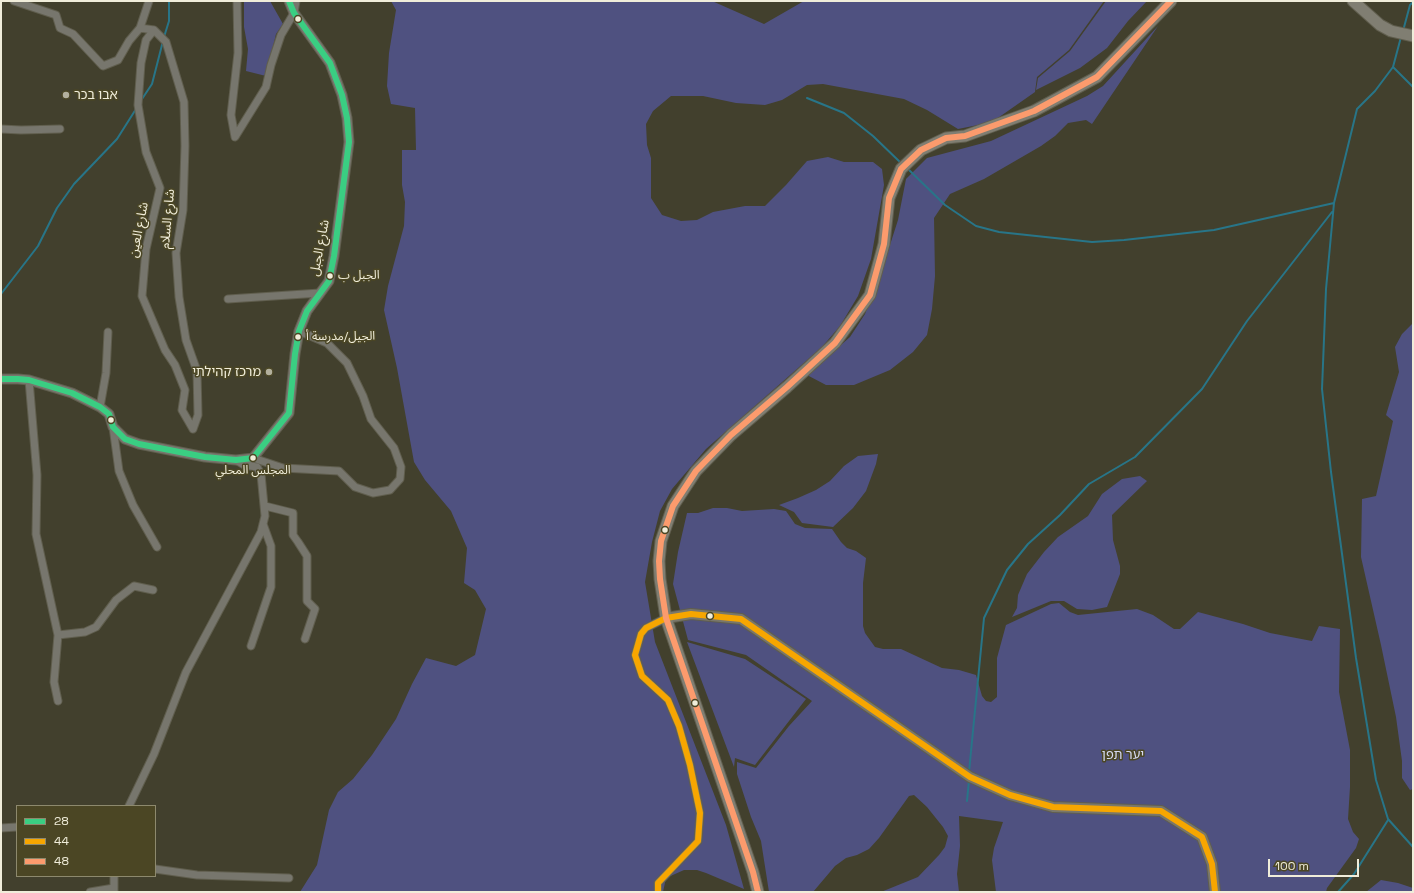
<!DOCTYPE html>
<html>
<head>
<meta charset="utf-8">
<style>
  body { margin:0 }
  #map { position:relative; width:1414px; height:893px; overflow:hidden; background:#42402d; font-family:"Space Grotesk",sans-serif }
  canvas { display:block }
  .frame { position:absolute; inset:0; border:2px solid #f0edda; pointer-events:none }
  .legend { position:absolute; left:16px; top:805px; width:140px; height:72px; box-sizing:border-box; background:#4b4624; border:1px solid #8d896d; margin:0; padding:5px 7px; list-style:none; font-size:12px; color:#f0edda }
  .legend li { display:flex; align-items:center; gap:8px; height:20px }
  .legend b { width:20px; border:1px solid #8d896d }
  .scale { position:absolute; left:1268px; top:859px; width:91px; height:18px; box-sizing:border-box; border:2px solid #f0edda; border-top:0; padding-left:5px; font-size:12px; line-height:14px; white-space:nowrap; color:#f0edda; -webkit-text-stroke:3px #4b4624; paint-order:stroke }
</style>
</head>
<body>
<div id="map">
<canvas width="1414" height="893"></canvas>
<div class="frame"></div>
<ul class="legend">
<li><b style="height:5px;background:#3ace82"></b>28</li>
<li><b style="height:5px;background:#f7a600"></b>44</li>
<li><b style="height:5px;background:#fc9b6d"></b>48</li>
</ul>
<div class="scale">100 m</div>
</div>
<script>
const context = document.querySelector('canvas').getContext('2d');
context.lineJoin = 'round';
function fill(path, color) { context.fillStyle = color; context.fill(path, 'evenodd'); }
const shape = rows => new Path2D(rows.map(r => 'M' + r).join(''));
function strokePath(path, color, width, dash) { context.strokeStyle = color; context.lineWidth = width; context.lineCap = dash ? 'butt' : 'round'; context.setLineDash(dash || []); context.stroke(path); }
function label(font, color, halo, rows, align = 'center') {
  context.font = font + ' "Space Grotesk","Noto Sans Arabic","Noto Sans Hebrew",sans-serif'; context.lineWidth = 3; context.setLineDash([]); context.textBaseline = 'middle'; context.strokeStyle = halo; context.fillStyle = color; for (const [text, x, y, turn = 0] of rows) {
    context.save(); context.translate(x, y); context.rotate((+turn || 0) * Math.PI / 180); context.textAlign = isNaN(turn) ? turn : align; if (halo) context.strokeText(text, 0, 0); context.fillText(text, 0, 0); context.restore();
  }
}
fill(shape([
  [244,1,270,1,283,24,276,34,266,76,246,71,248,49,244,27],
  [391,1,712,1,764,24,804,1,1104,1,1069,50,1037,77,1035,92,995,120,983,124,958,129,927,110,904,99,823,84,807,85,782,100,765,105,736,103,703,96,671,96,653,111,646,124,647,145,651,158,651,198,662,215,681,221,697,220,713,212,745,206,765,206,786,185,807,161,828,157,844,162,873,162,882,169,884,185,871,259,858,296,840,326,822,347,706,449,672,489,660,511,652,542,645,582,655,642,726,825,744,889,706,873,697,870,684,870,666,878,663,892,300,892,317,865,329,810,338,792,353,779,372,755,396,719,412,684,426,658,456,666,475,655,486,609,475,590,464,583,467,548,451,511,425,480,414,462,397,368,384,310,388,286,404,226,405,202,402,185,402,150,416,150,415,108,391,104,387,86,389,53,396,10],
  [1106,1,1147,1,1128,21,1107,48,1080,68,1036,90,1038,78,1070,51],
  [1158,26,1092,124,1086,120,1068,123,1055,136,1041,146,984,179,950,194,934,218,935,276,932,309,927,335,913,352,890,370,854,385,826,385,807,375,850,337,865,314,880,276,898,220,906,179,927,158,991,141,1087,96,1103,86],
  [1413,323,1413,789,1410,790,1402,778,1402,761,1396,717,1381,645,1361,557,1362,499,1376,496,1393,421,1386,415,1399,372,1395,347,1402,334],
  [878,454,876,464,866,491,853,508,833,527,802,523,794,512,779,505,798,498,816,490,830,481,844,466,858,456],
  [1140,476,1147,481,1112,515,1113,540,1120,566,1120,574,1107,607,1092,610,1077,609,1064,601,1051,601,1012,617,1017,608,1018,595,1027,574,1044,552,1058,537,1088,516,1102,494,1122,479],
  [713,508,727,508,742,511,774,509,786,511,795,524,805,528,832,529,841,542,847,548,856,551,866,558,863,583,863,626,865,633,875,647,883,649,901,649,942,668,959,670,976,675,982,696,986,701,991,702,997,697,997,658,1006,625,1051,604,1059,603,1070,612,1078,615,1137,609,1153,615,1174,629,1180,629,1198,612,1243,624,1270,633,1312,641,1319,626,1340,629,1339,692,1350,750,1350,787,1348,819,1353,832,1359,839,1356,848,1327,888,1326,892,996,892,992,860,994,848,1003,822,959,816,960,846,957,874,959,892,881,892,918,877,939,855,945,847,948,836,943,827,927,807,914,795,909,796,879,838,869,849,857,855,846,858,835,866,813,892,769,892,761,841,751,817,737,774,737,762,756,768,789,726,812,701,746,655,688,640,673,584,678,552,687,513,698,513],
  [687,642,745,659,806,699,755,765,735,758,734,767],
  [1381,880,1398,883,1413,888,1413,892,1366,892]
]), '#4f5180');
strokePath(shape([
  [1403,31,1410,5,1413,2],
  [164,37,169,21,169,1],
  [1401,37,1393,67,1375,91,1357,109,1334,203,1326,289,1322,389,1331,472,1356,658,1376,780,1388,819,1413,847],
  [1393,67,1413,87],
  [807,98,844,113,873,136,902,164],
  [140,102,152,84,163,41],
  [907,168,945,205,976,226,999,232,1092,242,1124,240,1214,230,1334,203],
  [1,294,38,246,57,208,74,184,117,139,136,109],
  [969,772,984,618,1007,570,1028,544,1060,515,1089,484,1135,457,1202,389,1247,321,1332,212],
  [967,801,969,780],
  [1338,892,1354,874,1388,820]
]), '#287588', 2);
const minor = shape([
  [14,1,56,15,60,28,73,34,103,66,118,60,129,41,140,28,149,1],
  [237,1,238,53,231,115,235,137,266,87,271,65,281,35,294,13,296,1],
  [140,28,154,30,166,42,184,102,185,146,183,210,176,253,179,297,186,340,197,371,198,415,193,429],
  [154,30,146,40,141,63,138,105,146,152,160,188,146,249,142,296,165,350,175,365,185,390,182,410,193,429],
  [1,129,21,130,60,129],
  [228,299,320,293],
  [29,380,37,475,36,534,58,635,54,682,58,701],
  [100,407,106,373,108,332],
  [113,427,119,471,133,505,157,547],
  [253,458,283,468,339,471,355,487,373,493,390,490,400,479,401,467,394,448,371,419,363,396,347,363,327,343,299,331],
  [265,506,293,513,293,535,298,542,307,556,307,601,315,609,305,639],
  [58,635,85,632,96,627,116,600,134,586,153,590],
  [251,646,271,587,271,546,263,524],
  [129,806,154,754,186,672,261,532,265,516,261,474,257,467,244,465,236,460],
  [1,828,17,827],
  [155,869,197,875,289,878],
  [114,876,114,892],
  [90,892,114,888],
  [658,892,658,883,698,841,700,813,690,765,679,726,668,700,642,676,635,655,641,634,646,628,666,618]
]);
const tertiary = shape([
  [1,379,18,379,29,380,72,393,100,407,109,414,113,427,125,439,139,444,205,457,236,460,253,458,289,413,295,354,299,331,307,311,329,281,334,256,349,142,347,118,342,95,330,63,294,13,289,1]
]);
const secondary = shape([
  [666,618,691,614,741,619,970,777,1010,795,1053,807,1161,811,1202,837,1212,864,1215,892]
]);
const primary = shape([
  [1353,1,1380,25,1391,31,1413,36],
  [758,892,753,872,666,618,660,579,659,561,661,541,673,506,696,471,731,435,787,387,835,343,870,295,884,244,889,198,901,169,921,150,946,138,965,136,1034,111,1097,77,1171,1]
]);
strokePath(minor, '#605e4e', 9);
strokePath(tertiary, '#605e4e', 11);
strokePath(secondary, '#605e4e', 12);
strokePath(primary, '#605e4e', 13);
strokePath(minor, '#77766d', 7);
strokePath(tertiary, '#77766d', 9);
strokePath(secondary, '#79776b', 10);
strokePath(primary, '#807e72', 11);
strokePath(shape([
  [1,379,18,379,29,380,72,393,100,407,109,414,113,427,125,439,139,444,205,457,236,460,253,458,289,413,295,354,299,331,307,311,329,281,334,256,349,142,347,118,342,95,330,63,294,13,289,1]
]), '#3ace82', 6);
strokePath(shape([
  [658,892,658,883,698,841,700,813,690,765,679,726,668,700,642,676,635,655,641,634,646,628,666,618,691,614,741,619,970,777,1010,795,1053,807,1161,811,1202,837,1212,864,1215,892]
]), '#f7a600', 6);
strokePath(shape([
  [758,892,753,872,666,618,660,579,659,561,661,541,673,506,696,471,731,435,787,387,835,343,870,295,884,244,889,198,901,169,921,150,946,138,965,136,1034,111,1097,77,1171,1]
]), '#fc9b6d', 6);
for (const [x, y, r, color] of [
  [298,19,3.5,"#f0edda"],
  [66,95,4,"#b3b09d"],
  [330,276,3.5,"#f0edda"],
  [298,337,3.5,"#f0edda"],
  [269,372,4,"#b3b09d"],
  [111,420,3.5,"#f0edda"],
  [253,458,3.5,"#f0edda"],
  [665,530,3.5,"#f0edda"],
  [710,616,3.5,"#f0edda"],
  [695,703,3.5,"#f0edda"]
]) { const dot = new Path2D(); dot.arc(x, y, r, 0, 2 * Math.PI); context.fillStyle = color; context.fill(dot); strokePath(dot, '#4b4624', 1.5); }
label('12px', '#f0edda', '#4b4624', [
  ["الجبل ب",338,276],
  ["الجيل/مدرسة أ",306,337],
  ["المجلس المحلي",253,471,"center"]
], 'left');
label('13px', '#f0edda', '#4b4624', [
  ["אבו בכר",74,95],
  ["מרכז קהילתי",261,372,"right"]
], 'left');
label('13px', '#f0edda', '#4b4624', [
  ["شارع السلام",168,219,-85],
  ["شارع العين",139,230,-79],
  ["شارع الجبل",320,248,-79]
]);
label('13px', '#d6d9f2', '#4b4624', [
  ["יער תפן",1123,755]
]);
</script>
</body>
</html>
